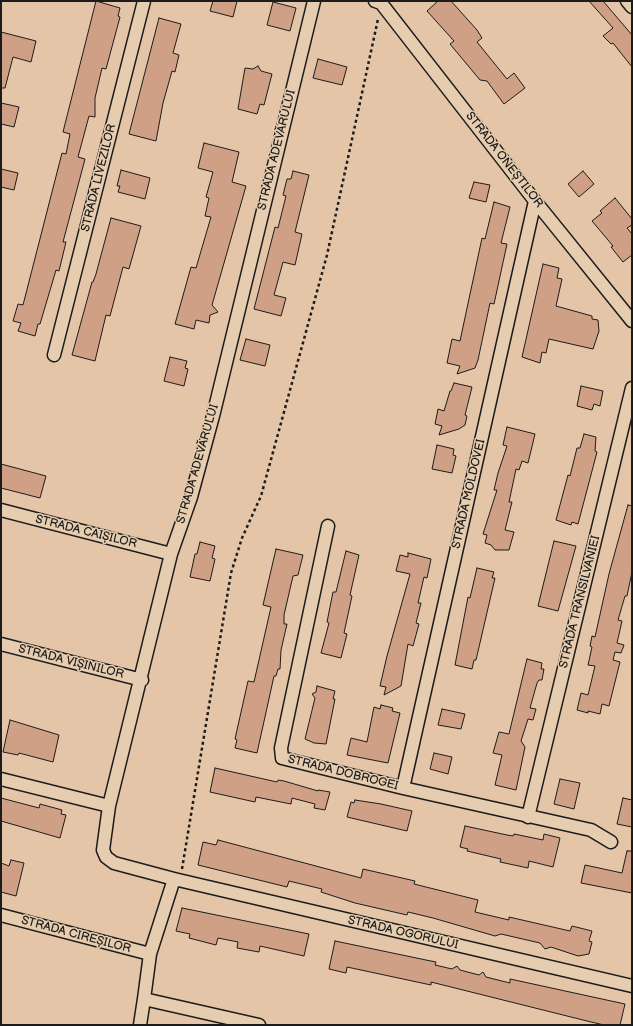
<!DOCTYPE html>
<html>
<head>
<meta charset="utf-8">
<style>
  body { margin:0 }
  #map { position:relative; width:633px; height:1026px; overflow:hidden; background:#e4c5a8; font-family:"Balsamiq Sans",sans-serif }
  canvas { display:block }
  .frame { position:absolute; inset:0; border:2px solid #1c1c1c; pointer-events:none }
</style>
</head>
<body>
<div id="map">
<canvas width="633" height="1026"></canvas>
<div class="frame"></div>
</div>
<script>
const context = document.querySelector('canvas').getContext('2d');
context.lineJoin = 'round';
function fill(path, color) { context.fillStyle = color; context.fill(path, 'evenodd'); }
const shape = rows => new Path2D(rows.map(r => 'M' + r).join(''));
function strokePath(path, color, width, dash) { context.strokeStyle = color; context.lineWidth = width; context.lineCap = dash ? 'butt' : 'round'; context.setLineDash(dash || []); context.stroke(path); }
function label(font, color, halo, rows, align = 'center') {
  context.font = font + ' "Balsamiq Sans",sans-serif'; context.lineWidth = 3; context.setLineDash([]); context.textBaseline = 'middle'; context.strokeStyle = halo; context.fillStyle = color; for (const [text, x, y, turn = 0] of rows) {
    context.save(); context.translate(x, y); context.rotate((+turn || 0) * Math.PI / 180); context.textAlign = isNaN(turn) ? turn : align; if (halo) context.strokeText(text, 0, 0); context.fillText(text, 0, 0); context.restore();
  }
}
const building = shape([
  [96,1,120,8,118,16,120,17,106,69,102,68,95,98,95,117,89,116,78,157,85,159,63,242,66,242,59,271,56,270,40,324,38,324,35,336,18,331,21,323,13,321,18,304,23,305,62,153,66,154,70,134,63,132,96,1],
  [213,1,237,1,233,17,210,11,213,1],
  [438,1,451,1,477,30,482,38,477,42,507,79,514,73,525,88,504,104,487,81,480,80,450,44,454,41,427,11,438,1],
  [589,1,603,1,632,35,632,67,613,43,611,44,603,36,613,28,589,1],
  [273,2,296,8,290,31,267,25,273,2],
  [159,18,181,24,173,53,179,55,175,72,172,71,163,103,156,141,129,134,159,18],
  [1,32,36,41,31,62,13,57,5,88,1,88,1,32],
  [318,59,347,67,342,85,313,78,318,59],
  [258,66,261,71,272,74,264,105,260,104,257,114,238,109,245,68,253,69,258,66],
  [1,103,19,107,14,127,1,124,1,103],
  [204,143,239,152,232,182,246,186,212,305,218,312,210,315,209,323,196,320,194,329,175,324,191,267,196,268,211,217,205,216,209,198,206,197,213,172,198,168,204,143],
  [1,169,18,173,14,190,1,187,1,169],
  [121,170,150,178,145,199,118,192,120,186,117,186,121,170],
  [293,171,309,175,295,232,302,234,295,265,283,262,274,295,286,298,281,316,254,309,275,227,278,228,286,196,283,195,287,179,291,179,293,171],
  [583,171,594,184,579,197,568,184,583,171],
  [474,182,490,185,486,202,469,198,474,182],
  [615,198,632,219,632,225,627,228,632,234,632,255,623,262,611,247,613,246,592,221,602,213,600,211,615,198],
  [494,202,510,207,501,243,507,244,494,304,490,303,478,360,475,368,457,374,460,366,447,363,452,339,460,341,482,238,485,239,494,202],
  [111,218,141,226,129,269,123,267,110,316,106,315,95,361,72,355,92,282,93,282,96,274,111,218],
  [543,264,559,268,557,278,562,279,556,306,592,316,592,319,598,320,599,331,593,349,549,339,546,353,542,352,540,363,522,357,543,264],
  [246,339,270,345,265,366,240,360,246,339],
  [170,357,187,361,185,368,188,369,184,386,164,381,170,357],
  [454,383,472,387,465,415,467,416,465,425,459,429,439,435,442,426,435,424,438,409,444,411,450,391,451,391,454,383],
  [581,386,603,391,600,406,594,404,592,410,577,406,581,386],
  [507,427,535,434,528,463,522,461,519,470,516,469,509,502,512,502,505,530,514,532,509,550,495,550,491,545,485,543,487,535,483,534,497,490,494,490,498,473,507,446,503,445,507,427],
  [584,434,596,437,595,451,597,452,578,524,572,522,571,525,556,520,568,475,570,476,577,448,580,448,584,434],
  [437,445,454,449,453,455,456,456,452,473,432,469,437,445],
  [1,464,46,476,40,498,1,488,1,464],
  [628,505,632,506,632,572,627,596,625,596,618,620,622,621,617,643,624,645,621,653,615,652,613,660,620,662,609,706,602,704,600,714,588,711,588,713,577,710,581,693,588,695,595,666,588,665,592,647,590,646,592,636,595,637,609,574,628,505],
  [554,541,576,546,558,611,538,606,554,541],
  [200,542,215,546,212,558,215,559,210,581,190,577,195,554,197,554,200,542],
  [276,549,303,555,298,575,293,576,284,615,284,624,287,624,281,650,280,669,278,669,276,676,274,676,257,753,235,748,237,740,235,739,248,681,254,682,271,607,263,605,276,549],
  [346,551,359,555,350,595,352,596,344,633,347,634,341,658,321,653,329,623,327,622,333,592,336,592,346,551],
  [408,553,431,559,427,578,424,577,418,603,421,603,416,623,419,624,413,646,408,644,401,686,384,695,386,687,380,686,387,656,410,574,396,571,400,555,408,557,408,553],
  [477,568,494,572,492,578,495,578,476,660,474,660,472,669,455,665,468,597,470,598,477,568],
  [527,659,542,663,541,669,544,669,542,680,539,680,537,683,530,708,536,709,533,720,528,719,521,741,525,747,516,790,495,785,502,755,493,753,499,732,509,734,527,659],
  [317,686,335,691,333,699,335,699,326,744,314,743,305,739,315,698,312,694,316,692,317,686],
  [381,705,393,708,392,711,400,713,388,763,347,755,351,738,367,742,374,707,380,709,381,705],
  [442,709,465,714,461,729,438,725,442,709],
  [10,720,59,735,53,762,19,753,18,755,3,752,10,720],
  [434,753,452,757,448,774,430,769,434,753],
  [215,768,277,782,278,780,284,781,318,791,318,790,330,792,325,810,314,808,315,804,292,798,291,804,256,797,255,802,210,792,215,768],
  [560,779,580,783,574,809,554,804,560,779],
  [1,798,39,808,40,804,62,810,61,814,66,815,60,838,1,821,1,798],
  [623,798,632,800,632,827,617,824,623,798],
  [355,800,381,804,412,811,407,831,347,817,351,802,354,803,355,800],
  [465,826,507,835,513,836,514,834,543,840,544,834,560,838,553,867,529,861,528,868,500,862,501,859,467,851,468,849,460,847,465,826],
  [218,840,361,878,363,869,415,881,414,884,478,900,475,912,509,920,509,917,570,931,572,926,592,931,589,941,592,942,589,954,578,956,551,947,545,949,540,943,501,934,495,936,433,918,408,912,407,915,355,903,321,892,322,889,289,881,287,887,198,865,203,842,216,845,218,840],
  [627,851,632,851,632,893,581,883,585,865,622,873,627,851],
  [11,860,24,863,16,896,1,892,1,863,9,866,11,860],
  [182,908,309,934,304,956,260,946,259,952,237,948,238,942,218,938,216,945,189,938,190,934,176,931,182,908],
  [335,941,426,960,436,962,435,965,452,969,457,966,460,970,479,975,483,972,486,977,510,983,510,979,625,1004,620,1025,604,1025,587,1021,431,982,431,985,347,967,346,973,329,969,335,941]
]);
fill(building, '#d0a086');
strokePath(building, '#1c1c1c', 1);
const minor = shape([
  [314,1,213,416,191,497,171,554,109,806,103,850,106,857,114,863,174,879,632,986],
  [375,1,381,3,535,201,632,321],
  [627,1,632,7],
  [54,355,144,1],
  [1,510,171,554],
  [328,526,281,748,282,758,403,788,591,830,611,842],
  [1,644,142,680],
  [1,779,109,806],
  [403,788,535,201],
  [528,817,632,388],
  [174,879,150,954,144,999,259,1025],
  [1,915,150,954],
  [140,1025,144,999]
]);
strokePath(minor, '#1c1c1c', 15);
strokePath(shape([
  [182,869,231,573,242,538,261,496,327,255,378,19]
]), '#1c1c1c', 2.5, [3, 3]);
strokePath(minor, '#e7cdaf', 12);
label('12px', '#1c1c1c', '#e7cdaf', [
  ["STRADA ADEVĂRULUI",277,150,-76],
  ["STRADA ONEȘTILOR",504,160,52],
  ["STRADA LIVEZILOR",99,178,-76],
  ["STRADA ADEVĂRULUI",198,464,-74],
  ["STRADA MOLDOVEI",469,494,-77],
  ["STRADA CAIȘILOR",86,532,14],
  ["STRADA TRANSILVANIEI",580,602,-76],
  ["STRADA VIȘINILOR",71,662,14],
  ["STRADA DOBROGEI",343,773,14],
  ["STRADA OGORULUI",403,933,13],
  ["STRADA CIREȘILOR",76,935,15]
]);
</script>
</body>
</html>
